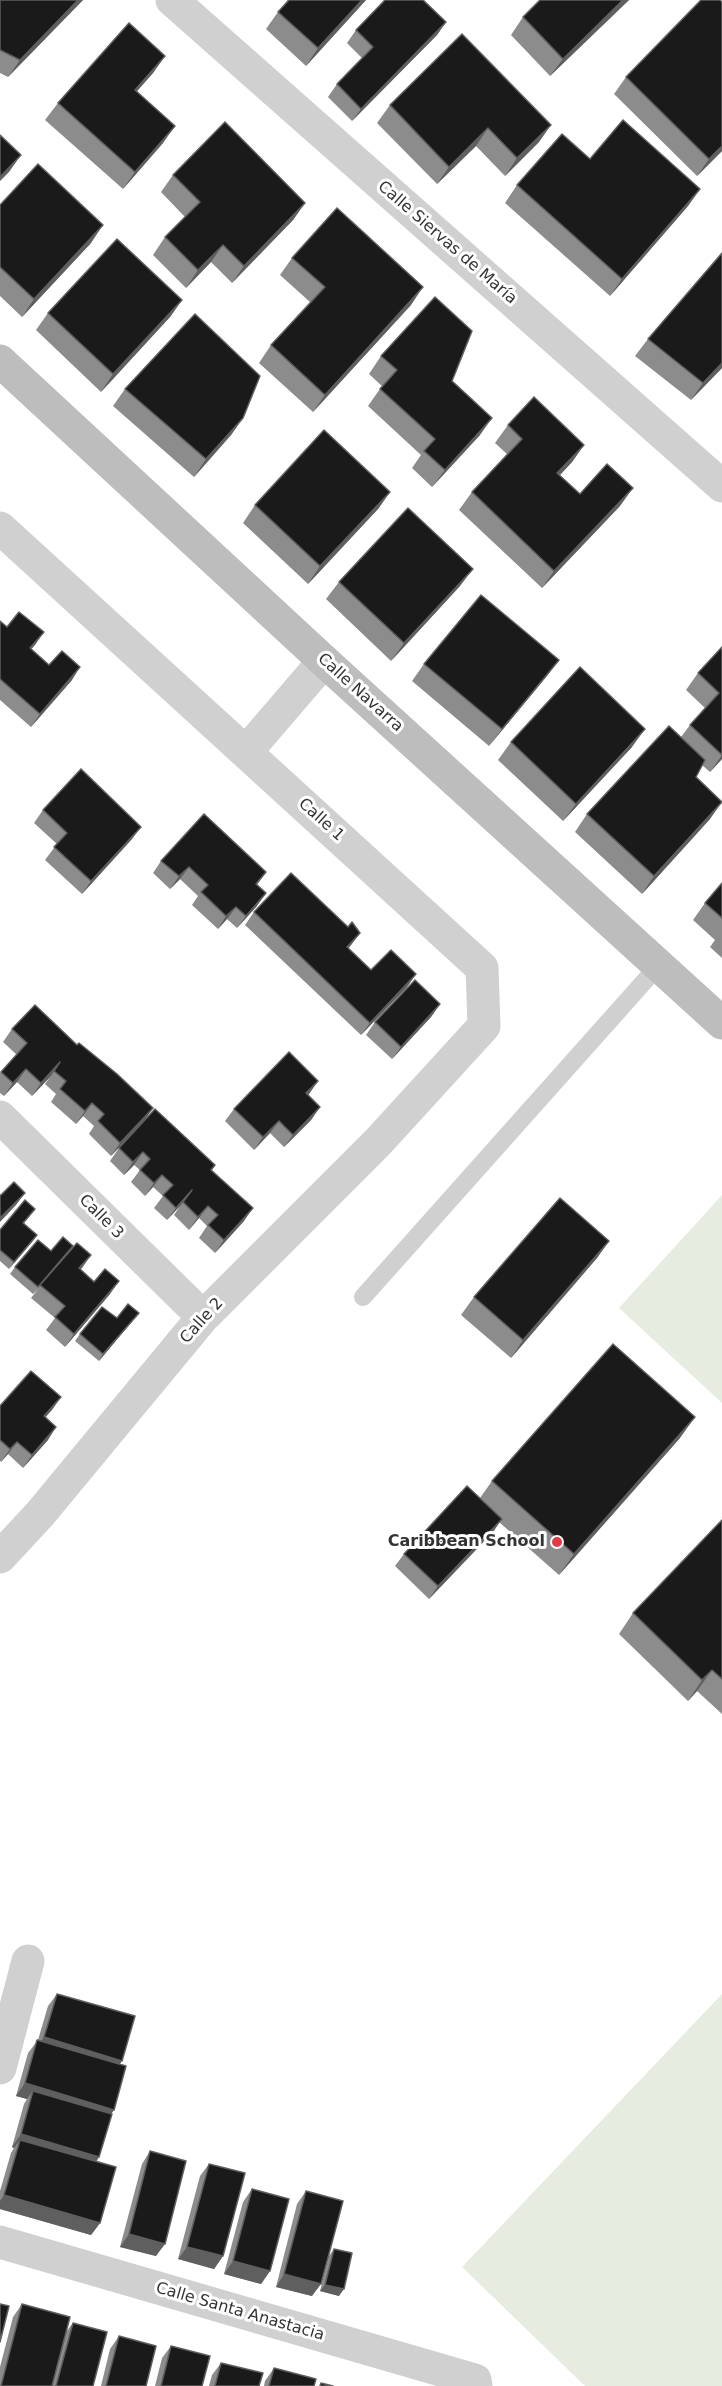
<!DOCTYPE html>
<html>
<head>
<meta charset="utf-8">
<style>
  body { margin:0 }
  canvas { display:block; background:#fff }
</style>
</head>
<body>
<canvas width="722" height="2386"></canvas>
<script>
const context = document.querySelector('canvas').getContext('2d');
context.lineJoin = 'round';
function fill(path, color) { context.fillStyle = color; context.fill(path, 'evenodd'); }
const shape = rows => new Path2D(rows.map(r => 'M' + r).join(''));
function strokePath(path, color, width, dash) { context.strokeStyle = color; context.lineWidth = width; context.lineCap = dash ? 'butt' : 'round'; context.setLineDash(dash || []); context.stroke(path); }
function label(font, color, halo, rows, align = 'center') {
  context.font = font + ' "DejaVu Sans",sans-serif'; context.lineWidth = 6; context.setLineDash([]); context.textBaseline = 'middle'; context.strokeStyle = halo; context.fillStyle = color; for (const [text, x, y, turn = 0] of rows) {
    context.save(); context.translate(x, y); context.rotate((+turn || 0) * Math.PI / 180); context.textAlign = isNaN(turn) ? turn : align; if (halo) context.strokeText(text, 0, 0); context.fillText(text, 0, 0); context.restore();
  }
}
fill(shape([
  [722,1195,722,1403,619,1308],
  [722,1994,722,2386,585,2386,462,2267]
]), '#e6ecdf');
strokePath(shape([
  [363,1297,659,965]
]), '#d0d0d0', 18);
strokePath(shape([
  [172,0,722,486],
  [0,528,482,968,484,1026,378,1142,203,1317,40,1514,0,1557],
  [246,752,324,661],
  [0,1117,203,1317],
  [0,2068,28,1961],
  [0,2242,475,2380,476,2386]
]), '#d0d0d0', 33);
strokePath(shape([
  [0,361,324,661,722,1023]
]), '#bdbdbd', 33);
fill(shape([
  [0,0,83,0,8,77,0,73],
  [287,0,366,0,306,66,266,29,278,12,288,1],
  [540,0,629,0,550,76,511,35,523,17],
  [446,22,437,35,352,121,328,97,337,84,362,58,347,43,356,30],
  [462,34,539,142,505,176,476,146,437,184,377,123,390,105],
  [165,56,153,73,137,91,163,143,123,189,45,120,58,103],
  [626,77,722,151,697,176,614,94],
  [590,159,700,189,688,206,610,296,505,203,517,185],
  [173,175,305,203,293,220,232,283,211,262,186,288,153,255,165,237,185,217,161,192],
  [0,205,91,243,22,317,0,296],
  [292,258,411,305,313,412,259,363,271,345,310,302,280,275],
  [182,300,170,317,101,392,36,330,48,313],
  [648,339,722,368,691,400,635,356],
  [381,356,452,381,480,435,432,487,412,468,421,455,368,406,382,386,369,374],
  [125,389,243,418,231,435,194,477,113,406],
  [508,425,584,445,572,462,560,475,580,494,620,506,542,588,459,510,472,492,507,454,495,443],
  [390,492,378,509,308,584,243,523,255,505],
  [339,582,460,586,391,661,326,599],
  [0,621,7,627,44,632,31,649,49,665,72,680,31,727,0,700],
  [722,647,722,759,710,772,702,765,696,777,710,819,642,894,575,832,587,814,681,737,690,725,705,708,686,690,698,673],
  [559,660,546,677,489,746,412,681,424,664],
  [511,742,632,747,563,821,498,760],
  [43,810,132,839,82,894,45,860,57,844,34,823],
  [161,861,266,872,257,885,257,906,237,928,227,919,218,929,192,905,198,896,180,879,170,889,153,873],
  [722,883,722,958,710,947,715,940,693,920,705,903],
  [254,912,348,927,360,933,348,949,371,970,416,974,407,987,361,1035,245,925],
  [440,1004,431,1017,392,1059,366,1035,375,1022],
  [12,1029,77,1045,153,1108,145,1119,215,1165,212,1170,244,1221,215,1253,199,1238,207,1226,199,1218,189,1230,174,1215,180,1206,167,1220,154,1208,163,1196,153,1187,145,1196,131,1182,140,1170,134,1165,124,1175,110,1161,119,1148,130,1136,111,1156,89,1134,94,1126,83,1116,76,1124,51,1102,56,1094,45,1084,51,1076,32,1096,17,1082,4,1096,0,1093,0,1073,17,1055,3,1042],
  [318,1081,308,1095,320,1107,311,1120,284,1147,270,1133,254,1150,225,1121,234,1109],
  [30,1216,24,1223,37,1235,9,1269,0,1261,0,1230],
  [609,1241,597,1258,511,1358,461,1315,474,1297],
  [51,1251,81,1270,110,1294,65,1347,46,1330,55,1318,31,1298,38,1289,33,1294,10,1274,15,1267],
  [139,1313,99,1361,75,1341,80,1334,117,1318],
  [61,1397,45,1417,48,1440,23,1468,8,1454,1,1462,0,1461,0,1406],
  [680,1438,559,1575,499,1522,493,1532,429,1599,395,1566,404,1554,480,1498,492,1481],
  [722,1520,722,1714,697,1691,688,1701,619,1634,633,1613],
  [57,1994,120,2064,114,2110,111,2113,99,2157,96,2162,100,2223,91,2235,0,2209,0,2191,11,2153,14,2148,12,2147,24,2104,27,2099,16,2096,28,2053,38,2040,48,2006],
  [150,2151,156,2256,120,2247,142,2164],
  [209,2164,223,2256,214,2269,178,2259,200,2176],
  [252,2189,270,2271,261,2284,224,2274,243,2202],
  [306,2191,312,2296,276,2287,297,2204],
  [334,2249,339,2296,320,2291,329,2256],
  [22,2304,66,2332,73,2323,93,2386,0,2386,0,2367,13,2317],
  [119,2336,146,2386,101,2386,110,2349],
  [171,2346,202,2386,155,2386,162,2358],
  [221,2363,259,2386,209,2386,212,2375],
  [274,2368,314,2386,264,2386,265,2381]
]), '#8c8c8c');
fill(shape([
  [78,0,83,0,8,77,20,60],
  [362,0,366,0,306,66,318,48],
  [623,0,629,0,550,76,563,59],
  [446,22,437,35,352,121,361,109],
  [165,56,153,73,123,107,135,90],
  [551,125,539,142,505,176,517,158],
  [175,126,163,143,123,189,135,172],
  [488,128,476,146,437,184,449,167],
  [722,146,722,151,697,176,709,159],
  [21,155,9,172,0,181,0,177],
  [700,189,688,206,610,296,622,279],
  [305,203,293,220,232,283,244,266],
  [103,225,91,243,22,317,34,299],
  [223,245,211,262,186,288,198,270],
  [423,287,411,305,313,412,325,395],
  [182,300,170,317,101,392,113,374],
  [722,363,722,368,691,400,703,383],
  [243,418,231,435,194,477,206,459],
  [492,418,480,435,432,487,445,470],
  [584,445,572,462,545,491,557,473],
  [633,488,620,506,542,588,554,571],
  [390,492,378,509,308,584,320,566],
  [473,569,460,586,391,661,404,643],
  [44,632,35,645,21,661,30,648],
  [559,660,546,677,489,746,502,729],
  [80,667,72,680,31,727,40,714],
  [645,729,632,747,563,821,576,804],
  [722,755,722,759,710,772],
  [722,802,710,819,642,894,654,876],
  [141,827,132,839,82,894,91,881],
  [189,867,180,879,170,889,179,876],
  [266,893,257,906,237,928,246,916],
  [236,907,227,919,218,929,226,916],
  [360,933,351,945,338,960,347,947],
  [416,974,407,987,361,1035,370,1023],
  [440,1004,431,1017,392,1059,401,1047],
  [60,1062,51,1076,32,1096,41,1083],
  [26,1069,17,1082,4,1096,13,1083],
  [318,1081,309,1094,297,1106,306,1093],
  [92,1103,83,1116,76,1124,85,1111],
  [320,1107,311,1120,284,1147,293,1135],
  [153,1108,144,1121,111,1156,120,1143],
  [279,1121,270,1133,254,1150,263,1137],
  [143,1152,134,1165,124,1175,133,1162],
  [162,1175,153,1187,145,1196,154,1183],
  [192,1190,180,1206,167,1220,176,1208],
  [25,1193,16,1205,0,1222,0,1218],
  [208,1206,199,1218,189,1230,198,1217],
  [253,1208,244,1221,215,1253,224,1240],
  [37,1235,32,1242,9,1269,14,1262],
  [609,1241,597,1258,511,1358,523,1340],
  [91,1255,82,1268,70,1281,79,1268],
  [119,1281,110,1294,65,1347,74,1334],
  [139,1313,99,1361,103,1354],
  [61,1397,52,1410,35,1429,44,1416],
  [695,1417,680,1438,559,1575,574,1554],
  [56,1427,48,1440,23,1468,32,1455],
  [17,1442,8,1454,1,1462,10,1449],
  [502,1519,493,1532,429,1599,438,1586],
  [712,1670,697,1691,688,1701,702,1680],
  [44,2037,122,2061,113,2073,35,2050],
  [25,2083,114,2110,105,2122,33,2091,27,2099,16,2096],
  [21,2134,99,2157,90,2170,20,2140,14,2148,12,2147],
  [4,2195,100,2223,91,2235,0,2209,0,2201],
  [129,2234,165,2244,156,2256,120,2247],
  [187,2247,223,2256,214,2269,178,2259],
  [233,2261,270,2271,261,2284,224,2274],
  [284,2274,321,2284,312,2296,276,2287],
  [325,2285,344,2289,339,2296,320,2291]
]), '#5f5f5f');
const building = shape([
  [0,0,78,0,20,60,0,50,0,0],
  [289,0,362,0,318,48,278,12,289,0],
  [385,0,423,0,446,22,361,109,337,84,373,47,356,30,385,0],
  [540,0,623,0,563,59,523,17,540,0],
  [701,0,720,0,722,2,722,146,709,159,626,77,701,0],
  [129,23,165,56,135,90,175,126,135,172,58,103,129,23],
  [462,34,551,125,517,158,488,128,449,167,390,105,462,34],
  [623,120,700,189,622,279,517,185,562,134,590,159,623,120],
  [225,122,305,203,244,266,223,245,198,270,165,237,200,202,173,175,225,122],
  [0,135,21,155,0,177,0,135],
  [38,164,103,225,34,299,0,267,0,205,38,164],
  [337,208,423,287,325,395,271,345,325,287,292,258,337,208],
  [117,239,182,300,113,374,48,313,117,239],
  [722,253,722,363,703,383,648,339,722,253],
  [435,297,472,331,452,381,492,418,445,470,424,451,435,439,380,389,397,370,381,356,435,297],
  [195,314,260,376,243,418,206,459,125,389,195,314],
  [534,397,584,445,557,473,580,494,607,464,633,488,554,571,472,492,522,439,508,425,534,397],
  [324,430,390,492,320,566,255,505,324,430],
  [408,508,473,569,404,643,339,582,408,508],
  [481,595,559,660,502,729,424,664,481,595],
  [19,612,44,632,30,648,49,665,62,651,80,667,40,714,0,679,0,621,7,627,19,612],
  [722,647,722,755,690,725,719,693,698,673,722,647],
  [580,667,645,729,576,804,511,742,580,667],
  [669,726,705,760,696,777,722,802,654,876,587,814,669,726],
  [81,769,141,827,91,881,54,847,67,833,43,810,81,769],
  [204,814,266,872,256,884,266,893,246,916,236,907,226,916,201,892,208,885,189,867,179,876,161,861,204,814],
  [291,873,348,927,352,922,360,933,347,947,371,970,391,950,416,974,370,1023,254,912,291,873],
  [722,883,722,918,705,903,722,883],
  [415,980,440,1004,401,1047,375,1022,415,980],
  [35,1005,77,1045,79,1043,117,1074,153,1108,120,1143,98,1121,104,1114,92,1103,85,1111,60,1089,66,1081,54,1071,60,1062,41,1083,26,1069,13,1083,1,1072,27,1043,12,1029,35,1005],
  [289,1052,318,1081,306,1093,320,1107,293,1135,279,1121,263,1137,234,1109,289,1052],
  [155,1109,215,1165,211,1170,253,1208,224,1240,208,1225,218,1215,208,1206,198,1217,183,1202,192,1190,176,1208,163,1195,173,1185,162,1175,154,1183,140,1170,150,1159,143,1152,133,1162,119,1148,155,1109],
  [14,1182,25,1193,0,1218,0,1195,1,1195,14,1182],
  [560,1198,609,1241,523,1340,474,1297,560,1198],
  [25,1200,35,1209,23,1223,37,1235,14,1262,0,1250,0,1230,25,1200],
  [63,1237,73,1246,38,1287,15,1267,38,1240,51,1251,63,1237],
  [77,1243,91,1255,79,1268,94,1282,105,1269,119,1281,74,1334,55,1317,65,1306,40,1285,77,1243],
  [128,1304,139,1313,103,1354,80,1334,102,1307,117,1318,128,1304],
  [613,1344,695,1417,574,1554,492,1481,613,1344],
  [31,1371,61,1397,44,1416,56,1427,32,1455,17,1442,10,1449,0,1440,0,1406,31,1371],
  [467,1486,502,1519,438,1586,404,1554,467,1486],
  [722,1520,722,1679,712,1670,702,1680,633,1613,722,1520],
  [57,1994,135,2016,122,2061,44,2037,57,1994],
  [37,2040,126,2066,114,2110,25,2083,37,2040],
  [33,2091,112,2114,99,2157,21,2134,33,2091],
  [20,2140,116,2167,100,2223,4,2195,20,2140],
  [150,2151,186,2161,165,2244,129,2234,150,2151],
  [209,2164,245,2173,223,2256,187,2247,209,2164],
  [252,2189,289,2199,270,2271,233,2261,252,2189],
  [306,2191,343,2201,321,2284,284,2274,306,2191],
  [334,2249,352,2253,344,2289,325,2285,334,2249],
  [0,2304,9,2306,0,2342,0,2304],
  [22,2304,70,2317,52,2386,1,2386,22,2304],
  [73,2323,107,2332,93,2386,56,2386,73,2323],
  [119,2336,156,2346,146,2386,106,2386,119,2336],
  [171,2346,210,2356,202,2386,161,2386,171,2346],
  [221,2363,263,2373,259,2386,215,2386,221,2363],
  [274,2368,316,2379,314,2386,269,2386,274,2368],
  [321,2383,333,2386,320,2386,321,2383]
]);
fill(building, '#1a1a1a');
strokePath(building, '#5f5f5f', 1.5);
for (const [x, y, r, color] of [
  [557,1542,6,"#e63946"]
]) { const dot = new Path2D(); dot.arc(x, y, r, 0, 2 * Math.PI); context.fillStyle = color; context.fill(dot); strokePath(dot, '#fff', 2); }
label('16px', '#333', '#fff', [
  ["Calle Siervas de María",447,243,41],
  ["Calle Navarra",360,693,42],
  ["Calle 1",321,820,42],
  ["Calle 3",101,1217,45],
  ["Calle 2",202,1321,-48],
  ["Calle Santa Anastacia",240,2312,16]
]);
label('bold 16px', '#333', '#fff', [
  ["Caribbean School",545,1542]
], 'right');
</script>
</body>
</html>
